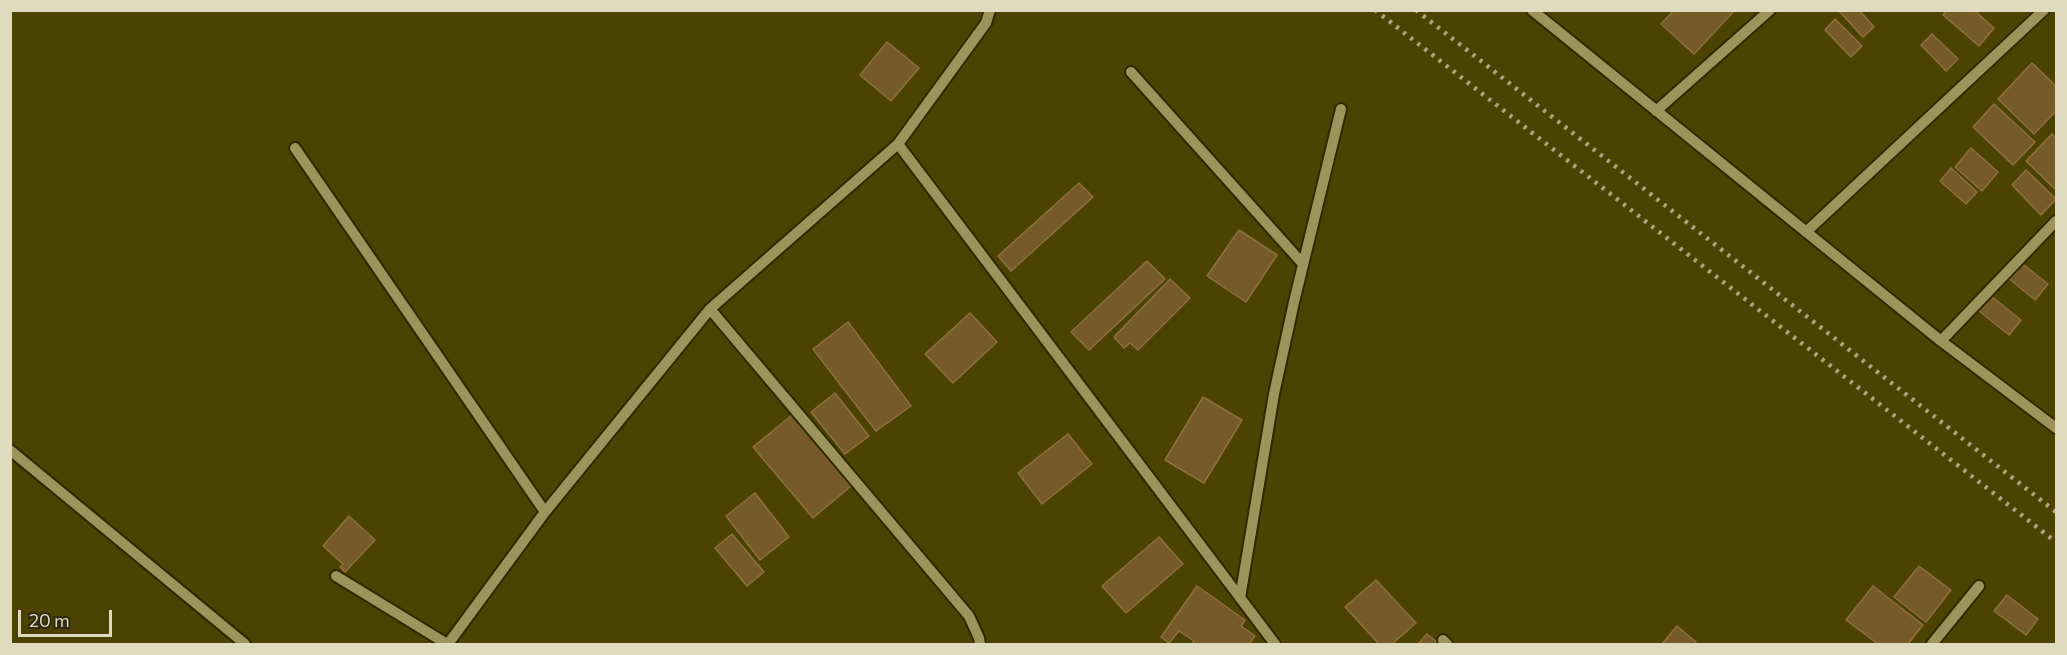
<!DOCTYPE html>
<html>
<head>
<meta charset="utf-8">
<style>
  body { margin:0 }
  #map { position:relative; width:2067px; height:655px; overflow:hidden; background:#4c4303; font-family:Commissioner,sans-serif }
  canvas { display:block }
  .frame { position:absolute; inset:0; border:12px solid #e0dbbe; pointer-events:none }
  .scale { position:absolute; left:18px; top:610px; width:94px; height:27px; box-sizing:border-box; border:3px solid #e0dbbe; border-top:0; padding-left:8px; font-size:18px; line-height:21px; white-space:nowrap; color:#e0dbbe; -webkit-text-stroke:4px #2e2a12; paint-order:stroke }
</style>
</head>
<body>
<div id="map">
<canvas width="2067" height="655"></canvas>
<div class="frame"></div>
<div class="scale">20 m</div>
</div>
<script>
const context = document.querySelector('canvas').getContext('2d');
context.lineJoin = 'round';
function fill(path, color) { context.fillStyle = color; context.fill(path, 'evenodd'); }
const shape = rows => new Path2D(rows.map(r => 'M' + r).join(''));
function strokePath(path, color, width, dash) { context.strokeStyle = color; context.lineWidth = width; context.lineCap = dash ? 'butt' : 'round'; context.setLineDash(dash || []); context.stroke(path); }
const building = shape([
  [1674,10,1735,10,1694,54,1661,24,1674,10],
  [1838,10,1859,10,1874,27,1863,37,1838,10],
  [1947,10,1974,10,1994,28,1979,46,1943,15,1947,10],
  [1835,19,1862,46,1851,57,1825,30,1835,19],
  [1932,34,1958,59,1946,71,1921,45,1932,34],
  [887,42,919,68,891,101,860,75,887,42],
  [2032,63,2056,86,2056,111,2034,134,1998,99,2032,63],
  [1994,104,2035,142,2013,165,1973,127,1994,104],
  [2052,134,2056,138,2056,190,2026,161,2052,134],
  [1971,148,1998,172,1982,191,1955,167,1971,148],
  [1951,168,1977,192,1966,204,1940,181,1951,168],
  [2026,170,2056,199,2041,215,2012,185,2026,170],
  [1079,183,1093,197,1011,271,998,256,1079,183],
  [1239,230,1277,255,1246,302,1207,276,1239,230],
  [1147,261,1165,279,1089,350,1071,332,1147,261],
  [2020,262,2048,284,2035,300,2007,277,2020,262],
  [1170,279,1190,298,1138,350,1130,343,1124,348,1114,337,1170,279],
  [1991,296,2021,320,2009,335,1979,311,1991,296],
  [970,313,997,342,953,383,925,354,970,313],
  [848,322,911,406,876,431,813,349,848,322],
  [835,393,869,436,845,454,811,412,835,393],
  [1203,397,1242,420,1204,483,1165,460,1203,397],
  [792,415,851,486,813,518,753,447,792,415],
  [1068,434,1092,464,1042,504,1018,473,1068,434],
  [755,493,789,537,760,560,726,516,755,493],
  [349,516,375,540,345,572,340,567,343,564,323,546,349,516],
  [732,534,764,572,747,586,715,548,732,534],
  [1159,537,1183,564,1126,613,1102,586,1159,537],
  [1919,566,1951,590,1926,622,1894,597,1919,566],
  [1376,580,1416,623,1392,644,1379,644,1345,607,1376,580],
  [1197,586,1245,620,1241,626,1255,636,1249,644,1192,644,1194,641,1179,631,1169,643,1161,637,1197,586],
  [1873,586,1923,625,1908,644,1878,644,1846,620,1873,586],
  [2007,595,2038,619,2026,635,1994,611,2007,595],
  [1677,626,1696,642,1694,644,1662,644,1677,626],
  [1427,634,1439,644,1418,644,1427,634]
]);
fill(building, '#765a27');
strokePath(building, '#8d703e', 1.5);
const minor = shape([
  [1532,10,1941,341,2056,428],
  [1131,72,1303,264],
  [1656,111,1770,10],
  [898,144,1275,644],
  [295,148,545,512],
  [1806,232,2044,10],
  [710,309,969,616,979,638,980,644],
  [1941,341,2056,221],
  [10,450,245,644],
  [336,576,447,644],
  [1240,598,1274,394,1294,302,1341,109],
  [1443,640,1447,644],
  [448,644,545,512,710,309,898,144,986,23,990,10],
  [1932,644,1979,586]
]);
strokePath(minor, '#302900', 14);
strokePath(minor, '#9d945b', 10);
strokePath(shape([
  [1375,10,2056,542],
  [1416,10,2056,512]
]), '#ada67d', 4.5, [3, 6]);
</script>
</body>
</html>
